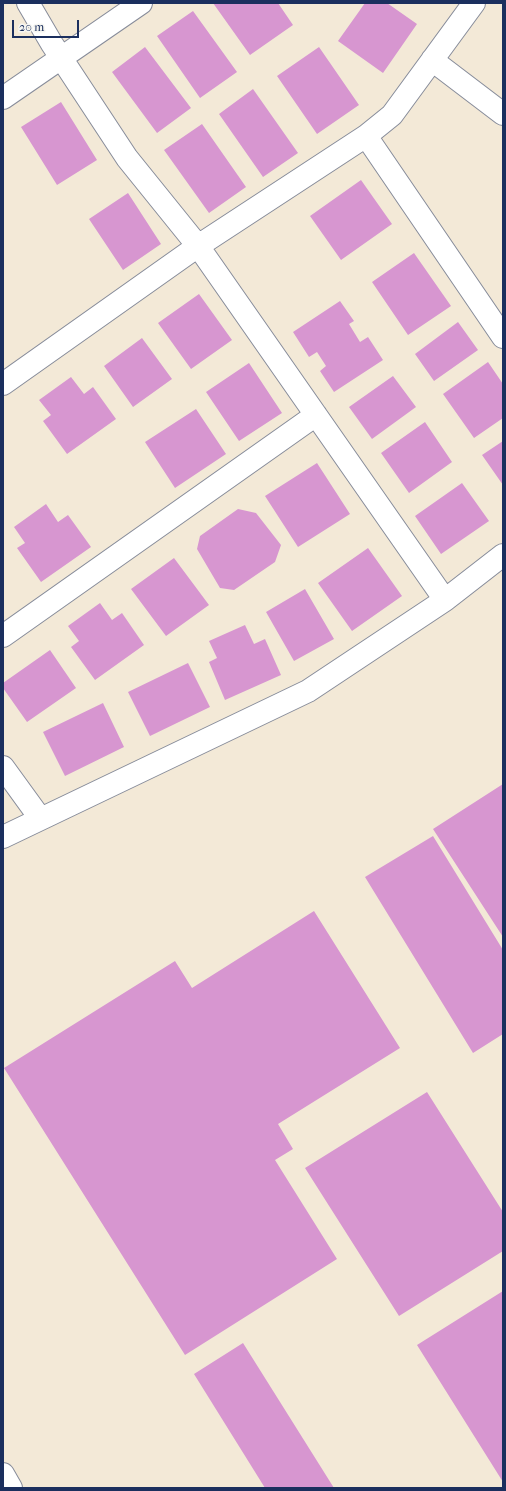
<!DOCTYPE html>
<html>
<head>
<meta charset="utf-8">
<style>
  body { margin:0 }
  #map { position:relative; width:506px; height:1491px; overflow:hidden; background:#f3e9d7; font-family:"IM FELL French Canon",serif }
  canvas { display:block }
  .frame { position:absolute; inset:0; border:4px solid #1b2f5e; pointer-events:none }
  .scale { position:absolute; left:12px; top:20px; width:67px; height:18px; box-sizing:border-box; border:2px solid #1b2f5e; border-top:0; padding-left:5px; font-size:12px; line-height:14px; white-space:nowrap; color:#1b2f5e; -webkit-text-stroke:3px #f6f6f2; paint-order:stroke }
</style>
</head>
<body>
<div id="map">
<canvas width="506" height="1491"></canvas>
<div class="frame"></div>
<div class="scale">20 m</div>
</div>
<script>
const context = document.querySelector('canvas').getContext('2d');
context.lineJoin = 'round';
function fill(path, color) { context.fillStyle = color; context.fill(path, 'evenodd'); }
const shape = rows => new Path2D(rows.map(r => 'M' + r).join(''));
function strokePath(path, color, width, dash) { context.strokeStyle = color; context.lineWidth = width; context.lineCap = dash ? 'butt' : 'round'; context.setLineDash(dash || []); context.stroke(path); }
fill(shape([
  [213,3,278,3,293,25,250,55],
  [365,3,387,3,417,24,383,73,338,41],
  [193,11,237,72,200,98,157,36],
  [145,47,191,108,157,133,112,72],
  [319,47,359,105,317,134,277,76],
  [253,89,298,153,263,177,219,114],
  [61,102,97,160,57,185,21,127],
  [202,124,246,187,209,213,164,150],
  [361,180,392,224,341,260,310,216],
  [128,193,161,244,123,270,89,219],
  [414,253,451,306,408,335,372,282],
  [199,294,232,340,191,369,158,323],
  [340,301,354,321,349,324,360,342,368,337,383,360,334,392,320,371,326,366,317,352,309,357,293,332],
  [458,322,478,350,434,381,415,354],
  [142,338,172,379,133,407,104,366],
  [488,362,503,384,503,418,474,438,443,394],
  [249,363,282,413,239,441,206,392],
  [393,376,416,407,372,439,349,407],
  [71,377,84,394,93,387,116,419,67,454,43,421,51,415,39,400],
  [196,409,226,454,175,488,145,442],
  [425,422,452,462,409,493,381,453],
  [503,441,503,485,482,455],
  [317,463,350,514,298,547,265,496],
  [462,483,489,521,441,554,415,516],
  [46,504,58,522,68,515,91,547,41,582,17,548,25,543,14,527],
  [238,509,256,513,281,545,275,562,234,590,220,588,197,549,200,536],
  [368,548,402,596,352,631,318,583],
  [174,558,209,605,166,636,131,589],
  [305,589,334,639,294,661,266,612],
  [100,603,112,620,122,613,144,645,95,680,71,647,79,641,68,626],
  [245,625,254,644,265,639,281,675,225,700,209,662,217,658,209,641],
  [50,650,76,688,27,722,3,688,3,683],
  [188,663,210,707,150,736,128,692],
  [103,703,124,747,65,776,43,732],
  [503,784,503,937,433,829],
  [433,836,503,950,503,1034,473,1053,365,877],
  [314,911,400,1048,278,1124,293,1149,275,1160,337,1259,185,1355,4,1068,175,961,192,988],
  [427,1092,503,1212,503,1251,399,1316,305,1168],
  [503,1291,503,1482,417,1345],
  [243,1343,334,1488,265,1488,194,1374]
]), '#d796d0');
const street = shape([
  [28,3,52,44,127,158,198,246,445,600],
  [432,60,503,114],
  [3,98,141,3],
  [366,136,503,337],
  [3,384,198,246,366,136,392,115,474,3],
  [3,636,316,415],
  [3,767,40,818],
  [3,837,308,691,445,600,503,555],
  [3,1474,11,1488]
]);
strokePath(street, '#878c9a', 24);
strokePath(street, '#fff', 22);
</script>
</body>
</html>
